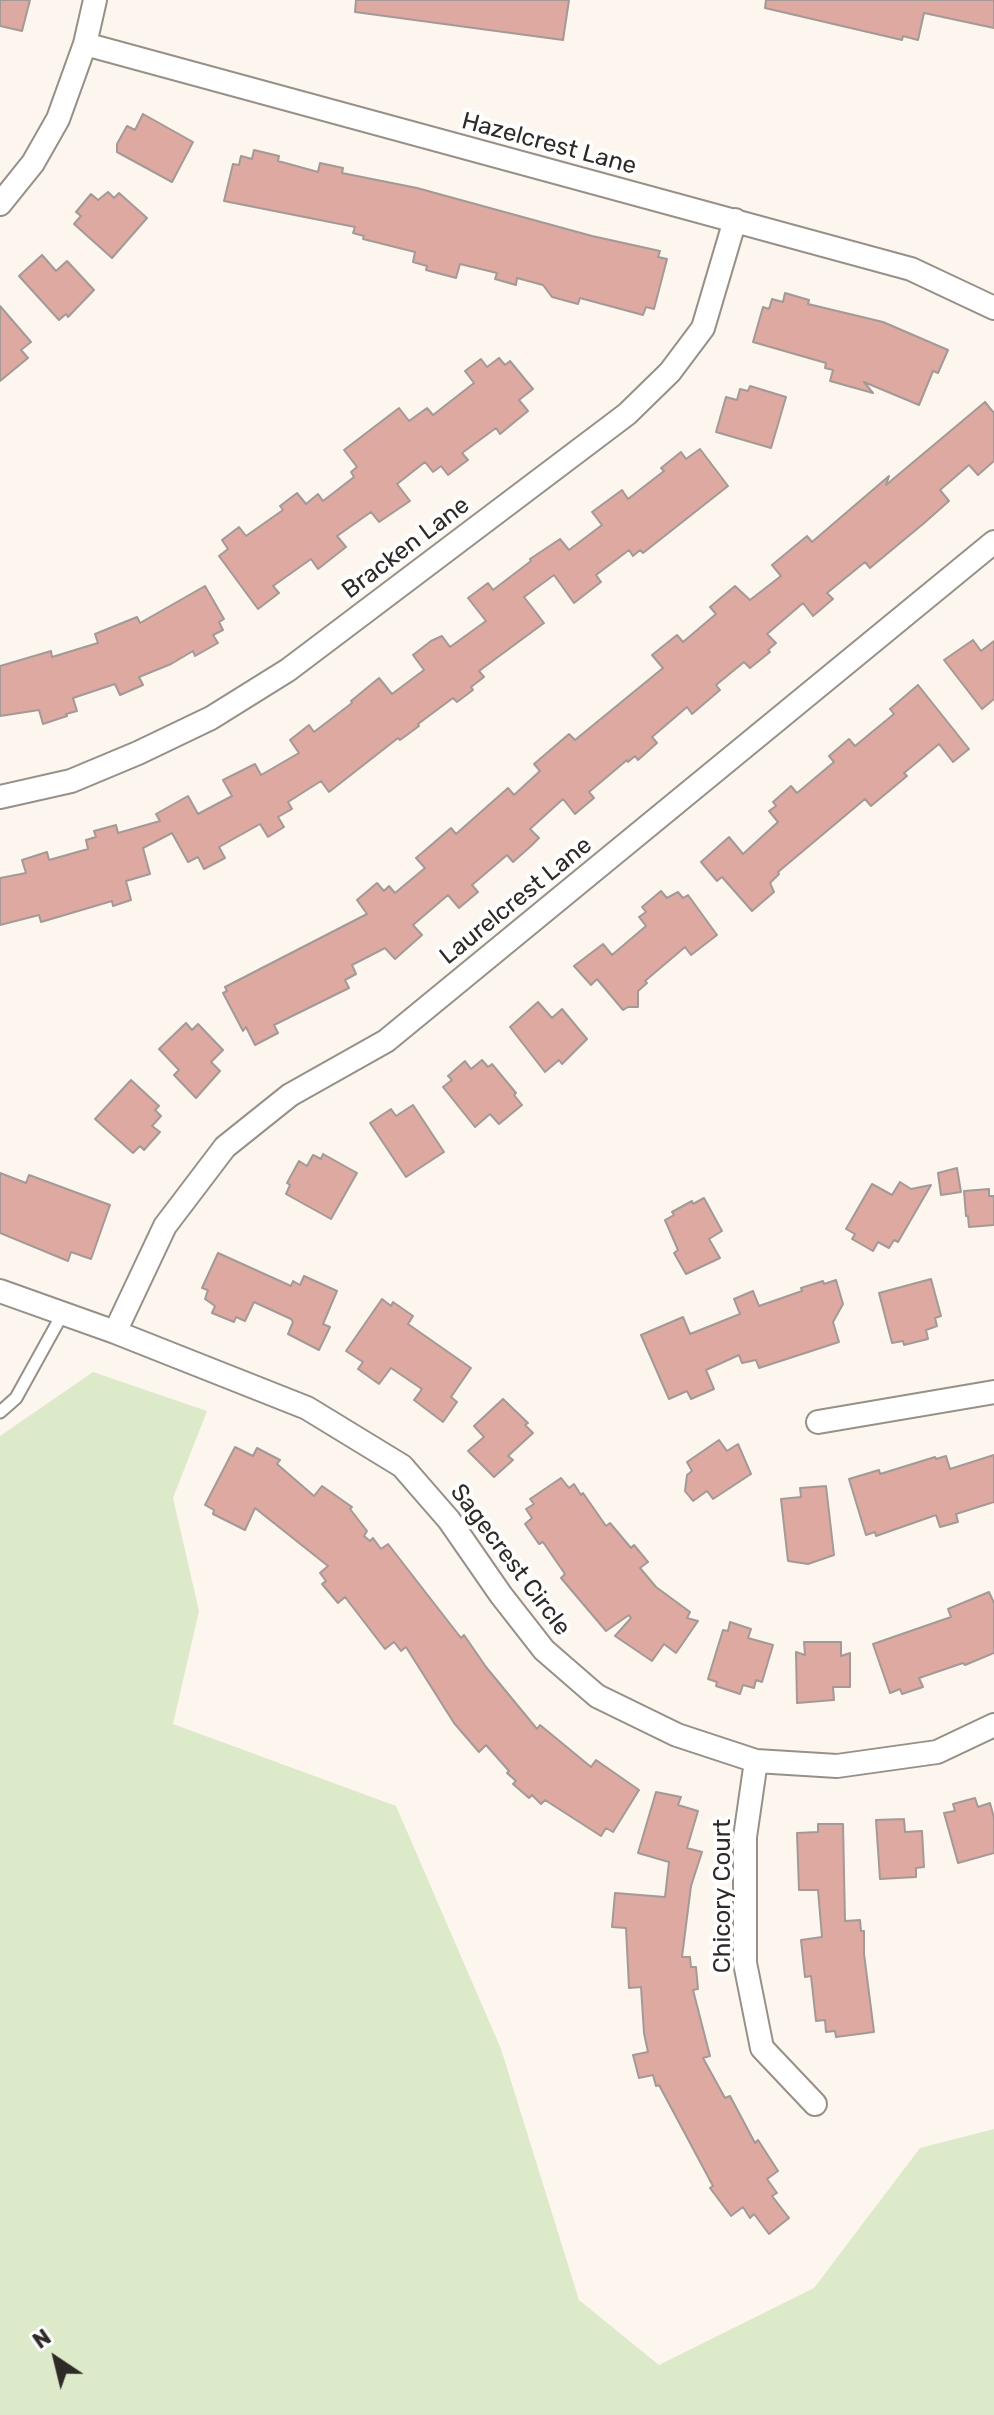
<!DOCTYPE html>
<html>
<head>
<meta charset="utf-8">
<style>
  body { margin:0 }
  #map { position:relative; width:994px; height:2415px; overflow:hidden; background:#fdf6ee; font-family:Rubik,sans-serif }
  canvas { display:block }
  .north { position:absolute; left:16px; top:2319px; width:80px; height:80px; -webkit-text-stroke:6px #fff; paint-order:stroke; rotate:325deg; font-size:22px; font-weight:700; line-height:32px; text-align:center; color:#2d2a27 }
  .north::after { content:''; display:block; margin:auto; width:28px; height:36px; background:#2d2a27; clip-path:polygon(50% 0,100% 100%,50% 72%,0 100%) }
</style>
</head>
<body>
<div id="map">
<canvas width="994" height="2415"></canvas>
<div class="north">N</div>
</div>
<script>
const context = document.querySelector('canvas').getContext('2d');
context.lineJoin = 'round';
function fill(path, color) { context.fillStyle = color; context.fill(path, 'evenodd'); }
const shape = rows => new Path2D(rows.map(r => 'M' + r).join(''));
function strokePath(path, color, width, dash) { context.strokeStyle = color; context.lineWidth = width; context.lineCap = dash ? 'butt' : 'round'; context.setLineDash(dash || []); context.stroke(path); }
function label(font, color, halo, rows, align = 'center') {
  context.font = font + ' Rubik,sans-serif'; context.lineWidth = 8; context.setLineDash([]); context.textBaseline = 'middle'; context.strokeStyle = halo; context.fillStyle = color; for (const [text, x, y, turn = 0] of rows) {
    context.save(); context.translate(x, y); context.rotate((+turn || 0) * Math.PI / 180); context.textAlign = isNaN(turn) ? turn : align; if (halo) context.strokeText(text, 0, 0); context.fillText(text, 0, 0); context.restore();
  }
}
fill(shape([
  [93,1372,207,1411,173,1498,199,1611,173,1724,396,1806,501,2049,579,2300,659,2365,814,2288,920,2148,994,2129,994,2415,0,2415,0,1436]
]), '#ddeac9');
const building = shape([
  [0,0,30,0,22,31,0,26,0,0],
  [356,0,569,0,563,40,355,12,356,0],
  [766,0,994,0,994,28,924,13,918,40,903,36,902,40,765,8,766,0],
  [143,114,193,142,172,182,117,152,117,144,127,126,135,130,143,114],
  [254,150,279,156,278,161,318,172,320,163,343,168,342,173,417,188,592,236,660,251,658,257,667,259,654,309,646,307,643,315,580,298,578,304,552,297,543,285,517,278,516,285,495,279,497,273,460,264,456,278,426,270,427,266,413,262,415,252,363,239,364,236,353,233,355,227,224,201,233,164,239,165,241,156,252,159,254,150],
  [108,192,114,198,119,193,147,218,112,258,74,224,81,216,76,212,91,194,98,200,108,192],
  [42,255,56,271,67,261,94,290,68,317,66,314,59,320,19,276,42,255],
  [785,293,809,300,808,304,883,322,948,350,938,373,933,371,919,405,864,382,873,393,830,381,833,370,825,368,826,363,753,342,763,307,769,309,772,299,783,302,785,293],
  [0,306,31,342,21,350,28,358,0,381,0,306],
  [499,358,505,365,510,361,533,389,519,400,528,411,500,434,496,428,462,453,468,460,448,475,441,466,433,472,425,462,397,484,410,501,379,522,371,512,337,536,346,547,318,569,311,559,273,586,279,593,258,609,219,556,228,549,222,540,239,527,246,536,283,510,280,506,297,493,306,504,318,494,323,501,354,477,351,472,357,467,344,450,399,408,409,421,427,408,433,415,474,383,465,371,481,359,487,367,499,358],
  [750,386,786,397,771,448,716,432,726,397,737,400,740,389,748,391,750,386],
  [985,402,994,413,994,461,978,475,969,465,940,490,949,501,923,524,870,568,865,562,827,593,833,599,813,616,803,603,767,634,776,643,768,650,770,652,750,668,744,662,716,685,720,690,692,714,687,707,652,737,657,743,638,760,635,756,628,762,627,760,589,792,594,798,575,814,563,799,530,829,539,838,531,846,513,862,507,855,472,885,478,892,459,908,448,895,413,925,422,935,395,959,385,948,352,965,356,974,345,980,349,988,274,1025,278,1033,255,1045,246,1027,243,1031,223,993,227,991,225,987,367,914,357,900,377,883,384,891,389,886,395,893,425,868,416,858,451,828,456,834,508,788,514,795,540,771,534,764,569,734,575,740,663,668,652,655,677,635,683,642,716,614,710,607,735,586,750,600,781,576,772,565,807,536,812,542,889,476,886,485,985,402],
  [700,449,728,486,643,553,640,550,633,556,629,550,596,575,601,582,574,603,554,575,524,597,544,623,479,671,484,677,471,687,473,690,457,702,453,698,418,724,419,726,400,740,398,738,329,792,321,781,288,802,292,809,278,817,284,827,268,837,260,824,219,847,225,858,204,869,198,857,188,862,172,833,143,848,150,874,126,881,131,900,113,906,112,901,41,922,39,915,0,925,0,878,26,873,22,860,47,852,49,860,88,849,86,840,96,837,94,831,116,825,118,833,160,821,156,814,188,796,198,814,232,796,223,780,255,764,261,775,299,753,290,740,309,725,314,732,352,703,351,701,379,678,392,694,424,670,413,655,431,641,442,636,450,647,486,621,468,598,488,583,493,590,531,561,530,559,560,539,569,550,602,525,592,512,622,490,628,499,664,471,661,468,681,452,686,459,700,449],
  [205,586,224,619,219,622,223,630,213,635,218,643,195,656,193,651,171,664,139,677,143,685,120,695,115,684,73,698,77,711,66,714,67,716,43,724,39,710,0,716,0,666,51,651,52,657,98,643,95,634,137,617,140,623,205,586],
  [973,640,981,651,994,641,994,699,982,709,944,660,973,640],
  [918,685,969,749,953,762,939,744,904,773,907,776,871,806,865,799,778,872,779,874,770,883,774,892,752,911,722,877,717,881,701,862,729,837,743,854,778,822,769,811,776,806,773,802,791,786,797,793,834,762,829,756,849,739,855,746,894,714,890,709,918,685],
  [661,891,667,898,678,892,683,898,688,895,717,935,691,955,685,947,645,981,647,983,638,991,638,1007,628,1007,623,1010,597,979,591,985,574,966,603,944,612,955,646,926,639,917,646,912,642,907,661,891],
  [538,1002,552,1018,562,1009,587,1039,562,1064,559,1060,545,1072,510,1027,538,1002],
  [186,1023,192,1030,198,1024,223,1050,211,1062,220,1071,196,1098,174,1075,179,1070,159,1049,186,1023],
  [482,1060,488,1067,492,1064,516,1093,514,1095,522,1105,499,1124,490,1114,475,1127,443,1087,452,1080,448,1076,465,1061,471,1069,482,1060],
  [131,1080,159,1106,155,1110,161,1116,152,1126,160,1132,144,1150,140,1146,133,1153,95,1119,131,1080],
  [413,1105,444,1152,406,1177,370,1123,391,1109,396,1116,413,1105],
  [323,1154,357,1173,331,1219,286,1194,290,1185,287,1183,299,1161,307,1166,313,1155,321,1159,323,1154],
  [957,1168,961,1192,941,1195,938,1173,957,1168],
  [0,1173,26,1183,29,1175,110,1205,91,1259,71,1252,68,1261,0,1233,0,1173],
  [900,1182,911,1189,931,1185,898,1242,894,1240,889,1248,878,1242,873,1251,852,1239,855,1234,846,1229,872,1184,892,1195,900,1182],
  [989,1189,989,1196,994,1196,994,1225,969,1227,968,1216,966,1216,964,1191,989,1189],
  [704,1198,722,1231,709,1239,720,1258,686,1274,674,1253,678,1250,665,1220,674,1215,672,1212,692,1201,693,1204,704,1198],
  [218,1253,291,1286,293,1281,300,1285,304,1276,337,1291,323,1324,330,1327,319,1350,288,1334,293,1322,291,1319,254,1302,245,1321,236,1317,234,1322,212,1313,215,1306,205,1299,208,1290,202,1288,218,1253],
  [931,1279,941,1316,935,1318,937,1326,926,1330,928,1339,904,1345,903,1341,892,1343,879,1293,931,1279],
  [836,1280,843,1304,833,1322,839,1342,759,1368,756,1360,742,1363,739,1355,706,1370,714,1389,691,1399,687,1391,669,1399,641,1335,683,1317,690,1334,740,1314,734,1299,753,1291,759,1306,802,1291,801,1288,823,1281,824,1284,836,1280],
  [382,1299,391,1306,393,1302,413,1316,408,1324,471,1368,451,1397,457,1402,443,1422,414,1400,422,1389,391,1368,379,1384,358,1369,363,1362,346,1351,382,1299],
  [503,1399,528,1423,525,1425,533,1433,508,1456,513,1460,494,1477,468,1451,484,1437,474,1426,503,1399],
  [719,1440,727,1451,738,1444,751,1474,713,1499,707,1491,693,1501,685,1491,687,1475,692,1471,687,1462,719,1440],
  [235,1447,253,1456,257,1448,280,1460,277,1464,314,1496,322,1486,352,1507,350,1509,367,1531,364,1536,370,1541,373,1538,381,1549,388,1544,461,1638,464,1635,486,1667,537,1729,540,1725,591,1767,596,1760,639,1790,613,1832,606,1828,601,1836,545,1800,541,1804,532,1795,529,1798,513,1784,516,1781,507,1773,509,1771,486,1745,479,1752,454,1723,406,1647,401,1651,394,1642,385,1649,345,1597,338,1603,322,1584,326,1581,320,1573,328,1566,255,1508,245,1530,213,1514,214,1510,205,1505,235,1447],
  [994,1455,994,1502,956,1514,958,1522,940,1527,936,1515,876,1536,875,1532,866,1535,849,1479,879,1470,880,1474,935,1457,936,1459,946,1456,950,1469,994,1455],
  [561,1478,569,1488,574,1484,581,1495,583,1493,606,1526,610,1523,631,1548,634,1545,648,1562,640,1568,656,1587,690,1612,687,1618,698,1621,676,1653,664,1644,652,1661,615,1636,631,1618,629,1615,606,1631,561,1578,565,1574,543,1542,539,1544,525,1524,532,1518,526,1509,534,1504,530,1499,561,1478],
  [826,1486,834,1555,808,1564,788,1561,781,1499,801,1497,800,1488,826,1486],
  [989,1592,994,1603,994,1653,965,1665,963,1663,919,1678,923,1687,902,1694,900,1689,890,1693,873,1644,951,1617,948,1609,989,1592],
  [730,1622,751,1629,748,1638,773,1645,762,1682,756,1680,754,1688,743,1685,740,1694,716,1686,717,1682,708,1679,723,1630,728,1631,730,1622],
  [804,1642,841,1642,841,1656,850,1653,850,1687,833,1687,834,1700,797,1703,796,1652,805,1655,804,1642],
  [656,1792,681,1797,678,1805,698,1811,687,1848,702,1852,691,1886,682,1957,690,1957,691,1967,696,1967,698,1989,693,1990,710,2056,703,2058,725,2098,730,2096,755,2143,758,2140,778,2171,767,2179,777,2193,772,2196,789,2218,769,2234,754,2214,750,2218,743,2207,731,2216,710,2188,713,2186,659,2085,656,2086,653,2075,639,2078,633,2055,648,2052,644,2033,641,1987,629,1988,626,1928,612,1927,615,1893,665,1897,669,1862,638,1853,656,1792],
  [975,1798,978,1807,990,1803,994,1818,994,1853,958,1863,944,1813,955,1811,953,1804,975,1798],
  [904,1819,905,1832,922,1831,924,1867,916,1868,916,1877,880,1879,876,1820,904,1819],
  [818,1824,843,1824,845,1921,860,1920,861,1931,864,1931,864,1954,874,2032,836,2037,835,2031,826,2032,825,2020,816,2021,811,1976,805,1977,801,1940,822,1937,818,1890,799,1890,797,1833,818,1832,818,1824]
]);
fill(building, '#dea9a0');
strokePath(building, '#a39997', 2);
const service = shape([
  [0,1412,16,1398,63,1313]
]);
const minor = shape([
  [85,44,911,269,994,308],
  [0,204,33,163,58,119,85,44,95,0],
  [0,797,71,781,138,753,211,718,288,670,627,414,670,372,703,328,735,220],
  [0,1291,115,1332,307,1408,402,1466,449,1520,501,1595,544,1650,597,1696,677,1735,756,1761,837,1766,937,1752,994,1725],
  [115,1332,165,1226,225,1147,290,1095,386,1041,994,542],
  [818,1422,994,1392],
  [756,1761,745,1837,745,1963,762,2048,815,2104]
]);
strokePath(service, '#979089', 15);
strokePath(minor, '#979089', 26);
strokePath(service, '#fff', 11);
strokePath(minor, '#fff', 22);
label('24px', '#2d2a27', '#fff', [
  ["Hazelcrest Lane",549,144,15],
  ["Bracken Lane",406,548,-37],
  ["Laurelcrest Lane",516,901,-39],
  ["Sagecrest Circle",510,1560,53],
  ["Chicory Court",723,1896,-90]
]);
</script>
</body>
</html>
